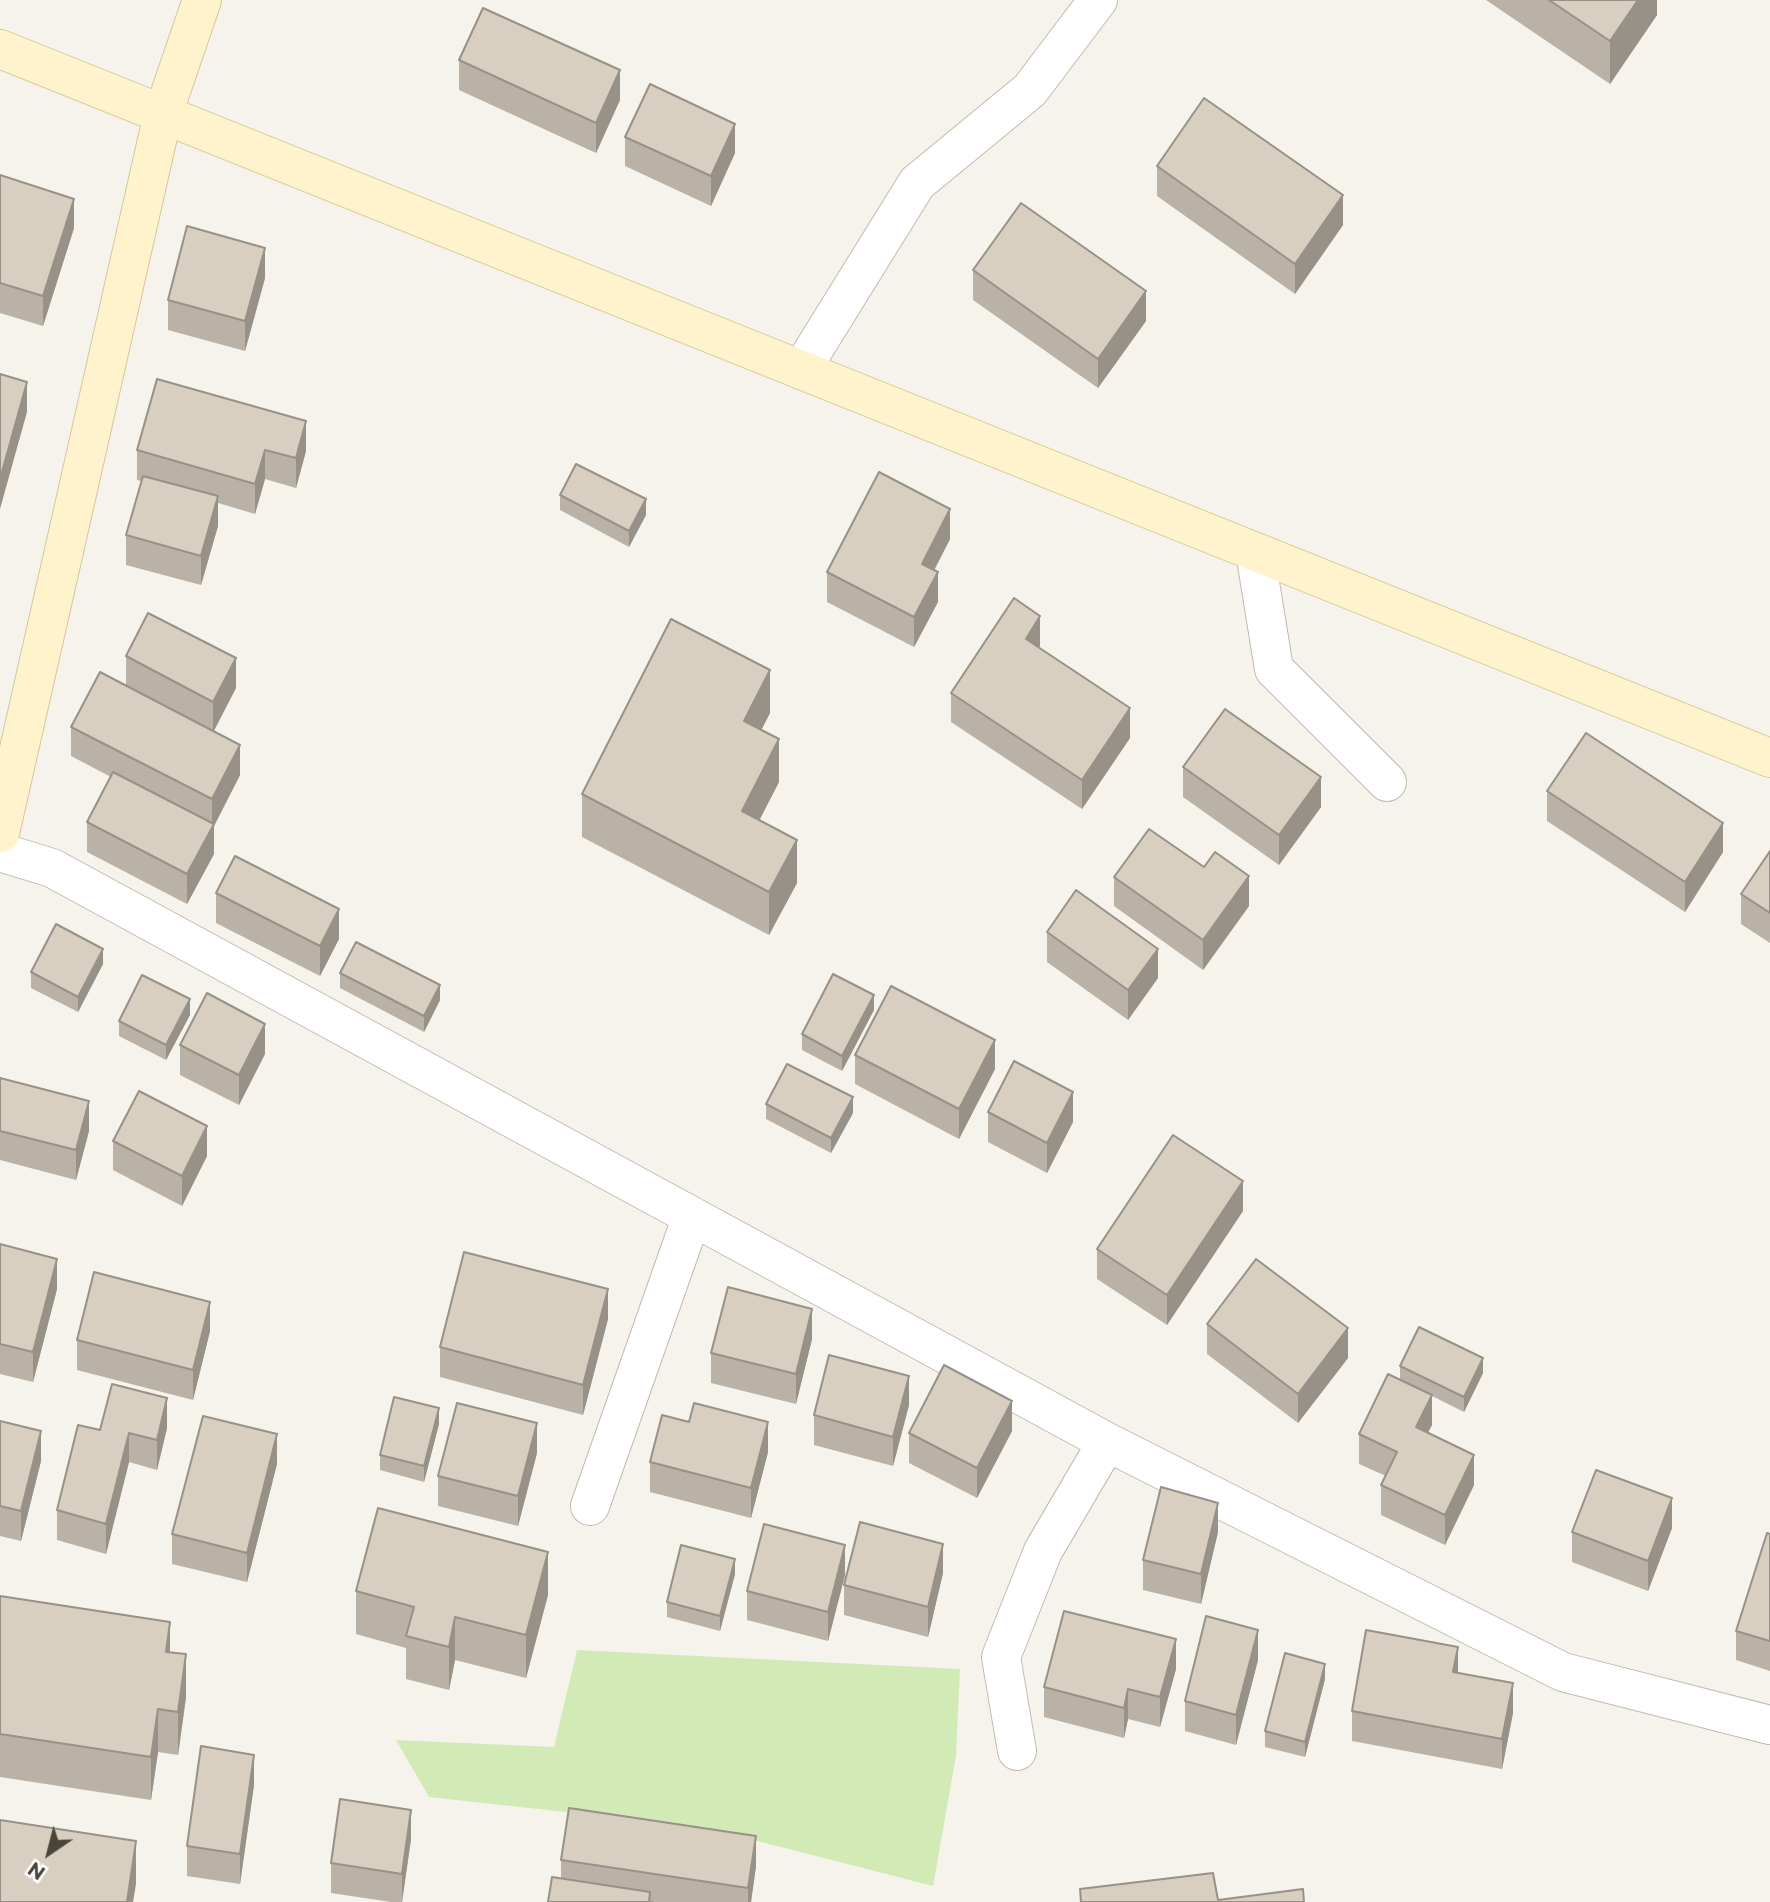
<!DOCTYPE html>
<html>
<head>
<meta charset="utf-8">
<style>
  body { margin:0 }
  #map { position:relative; width:1770px; height:1902px; overflow:hidden; background:#f6f3ec; font-family:Montserrat,sans-serif }
  canvas { display:block }
  .north { position:absolute; left:14px; top:1818px; width:70px; height:70px; -webkit-text-stroke:5px #fff; paint-order:stroke; rotate:215deg; font-size:19px; font-weight:700; line-height:28px; text-align:center; color:#4b4439 }
  .north::after { content:''; display:block; margin:auto; width:24px; height:32px; background:#4b4439; clip-path:polygon(50% 0,100% 100%,50% 72%,0 100%) }
</style>
</head>
<body>
<div id="map">
<canvas width="1770" height="1902"></canvas>
<div class="north">N</div>
</div>
<script>
const context = document.querySelector('canvas').getContext('2d');
context.lineJoin = 'round';
function fill(path, color) { context.fillStyle = color; context.fill(path, 'evenodd'); }
const shape = rows => new Path2D(rows.map(r => 'M' + r).join(''));
function strokePath(path, color, width, dash) { context.strokeStyle = color; context.lineWidth = width; context.lineCap = dash ? 'butt' : 'round'; context.setLineDash(dash || []); context.stroke(path); }
fill(shape([
  [577,1650,960,1669,956,1756,933,1886,703,1827,429,1797,396,1740,554,1747]
]), '#d2eab5');
const street = shape([
  [801,370,917,183,1030,90,1098,0],
  [1255,552,1274,669,1387,782],
  [0,852,52,868,1107,1442,1563,1672,1770,1725],
  [590,1506,692,1216],
  [1017,1751,1001,1657,1043,1551,1107,1442]
]);
const secondary = shape([
  [0,49,1770,758],
  [0,833,163,114,202,0]
]);
strokePath(street, '#c2bbae', 40);
strokePath(secondary, '#d6c79b', 40);
strokePath(street, '#fff', 38);
strokePath(secondary, '#fff3cd', 38);
fill(shape([
  [1486,0,1657,0,1657,15,1610,84],
  [459,60,620,100,596,153,459,90],
  [625,137,735,153,711,206,625,166],
  [1157,166,1343,225,1295,294,1157,196],
  [0,175,74,228,43,326,0,313],
  [973,270,1146,321,1098,388,973,300],
  [265,278,245,351,168,330,168,300],
  [157,379,306,451,296,488,265,479,255,514,218,503,218,526,201,585,126,565,126,535,141,481,137,480,137,450],
  [560,495,646,515,629,547,560,510],
  [950,539,934,570,938,602,914,647,827,602,827,572],
  [1040,646,1039,648,1130,738,1082,809,951,722,951,693],
  [126,656,236,688,214,731,240,775,214,826,214,854,187,904,87,852,87,822,111,777,71,756,71,727,126,686],
  [770,713,761,730,779,782,759,820,797,883,769,935,582,837,582,794],
  [1183,767,1321,807,1279,865,1183,797],
  [1547,791,1723,852,1685,912,1547,821],
  [1770,851,1770,943,1741,924,1741,894],
  [1204,867,1249,906,1203,970,1114,906,1114,877],
  [216,893,339,939,320,976,216,923],
  [1047,932,1158,978,1128,1020,1047,962],
  [103,964,78,1012,31,988,31,972],
  [340,973,440,1000,424,1032,340,988],
  [874,1010,842,1071,802,1050,802,1034],
  [190,1015,166,1060,119,1036,119,1021],
  [180,1045,265,1054,239,1105,180,1075],
  [855,1055,995,1069,959,1139,855,1084],
  [0,1078,89,1131,76,1180,0,1160],
  [766,1104,853,1113,831,1153,766,1119],
  [988,1112,1073,1122,1047,1173,988,1142],
  [113,1141,207,1156,182,1206,113,1170],
  [1243,1211,1167,1325,1097,1279,1097,1249],
  [0,1244,57,1289,33,1382,0,1374],
  [608,1319,583,1415,440,1377,440,1347],
  [1207,1324,1348,1358,1298,1423,1207,1354],
  [210,1331,193,1400,77,1370,77,1340],
  [812,1339,796,1404,711,1383,711,1353],
  [1400,1366,1483,1373,1464,1412,1432,1396,1432,1425,1428,1432,1474,1485,1445,1545,1381,1515,1381,1485,1386,1476,1359,1464,1359,1434,1400,1380],
  [909,1405,893,1466,814,1445,814,1415],
  [0,1421,41,1461,21,1541,0,1536],
  [689,1422,768,1452,751,1518,650,1492,650,1462],
  [439,1424,424,1482,380,1470,380,1455],
  [167,1428,157,1470,129,1462,106,1554,57,1540,57,1510,100,1430],
  [1012,1431,977,1498,909,1463,909,1433],
  [537,1453,518,1526,438,1506,438,1476],
  [277,1464,247,1582,172,1564,172,1534],
  [1672,1528,1648,1591,1572,1562,1572,1532],
  [1218,1532,1201,1604,1143,1590,1143,1560],
  [1770,1534,1770,1671,1736,1660,1736,1631],
  [943,1573,928,1637,844,1615,844,1585],
  [735,1574,720,1631,667,1617,667,1602],
  [845,1575,828,1641,747,1620,747,1591],
  [356,1591,548,1595,526,1678,455,1660,449,1690,406,1679,406,1648,356,1634],
  [0,1596,170,1652,186,1697,178,1755,158,1752,151,1800,0,1777],
  [1258,1660,1236,1745,1185,1731,1185,1701],
  [1176,1669,1160,1727,1128,1719,1124,1738,1044,1717,1044,1687],
  [1325,1679,1305,1757,1265,1747,1265,1731],
  [1352,1711,1513,1713,1502,1769,1352,1741],
  [254,1785,240,1884,187,1876,187,1846],
  [411,1839,402,1902,391,1902,331,1893,331,1863],
  [561,1860,756,1866,751,1902,548,1902,561,1878]
]), '#bab2a6');
fill(shape([
  [1638,0,1657,0,1657,15,1610,84,1610,41],
  [620,70,620,100,596,153,596,123],
  [735,124,735,153,711,206,711,176],
  [1343,195,1343,225,1295,294,1295,264],
  [74,199,74,228,43,326,43,296],
  [265,248,265,278,245,351,245,321],
  [1146,291,1146,321,1098,388,1098,359],
  [27,382,27,412,0,509,0,479],
  [306,421,306,451,296,488,296,458],
  [265,450,265,479,255,514,255,484],
  [218,496,218,526,201,585,201,556],
  [646,499,646,515,629,547,629,531],
  [950,509,950,539,922,594,922,564],
  [938,572,938,602,914,647,914,617],
  [1040,616,1040,646,1026,668,1026,639],
  [236,658,236,688,213,732,213,702],
  [770,670,770,713,744,764,744,721],
  [1130,708,1130,738,1082,809,1082,780],
  [779,739,779,782,742,854,742,811],
  [240,745,240,775,214,826,214,854,187,904,187,874,212,827,212,799],
  [1321,777,1321,807,1279,865,1279,835],
  [1723,823,1723,852,1685,912,1685,882],
  [797,840,797,883,769,935,769,892],
  [1249,876,1249,906,1203,970,1203,940],
  [339,909,339,939,320,976,320,946],
  [103,949,103,964,78,1012,78,997],
  [1158,949,1158,978,1128,1020,1128,990],
  [440,985,440,1000,424,1032,424,1016],
  [874,995,874,1010,842,1071,842,1056],
  [190,999,190,1015,166,1060,166,1045],
  [265,1024,265,1054,239,1105,239,1075],
  [995,1040,995,1069,959,1139,959,1109],
  [1073,1092,1073,1122,1047,1173,1047,1143],
  [853,1097,853,1113,831,1153,831,1138],
  [89,1101,89,1131,76,1180,76,1150],
  [207,1126,207,1156,182,1206,182,1176],
  [1243,1181,1243,1211,1167,1325,1167,1295],
  [57,1259,57,1289,33,1382,33,1352],
  [608,1289,608,1319,583,1415,583,1385],
  [210,1302,210,1331,193,1400,193,1370],
  [812,1309,812,1339,796,1404,796,1374],
  [1348,1328,1348,1358,1298,1423,1298,1394],
  [1483,1358,1483,1373,1464,1412,1464,1397],
  [909,1376,909,1405,893,1466,893,1437],
  [1432,1395,1432,1425,1416,1456,1416,1427],
  [167,1398,167,1428,157,1470,157,1440],
  [1012,1401,1012,1431,977,1498,977,1468],
  [439,1408,439,1424,424,1482,424,1466],
  [768,1422,768,1452,751,1518,751,1488],
  [537,1423,537,1453,518,1526,518,1496],
  [41,1431,41,1461,21,1541,21,1511],
  [129,1433,129,1462,106,1554,106,1524],
  [277,1434,277,1464,247,1582,247,1553],
  [1474,1455,1474,1485,1445,1545,1445,1515],
  [1672,1498,1672,1528,1648,1591,1648,1561],
  [1218,1503,1218,1532,1201,1604,1201,1574],
  [943,1544,943,1573,928,1637,928,1607],
  [845,1545,845,1575,828,1641,828,1612],
  [548,1552,548,1595,526,1678,526,1635],
  [735,1559,735,1574,720,1631,720,1616],
  [455,1617,455,1660,449,1690,449,1647],
  [170,1622,170,1665,166,1652],
  [1258,1630,1258,1660,1236,1745,1236,1715],
  [1176,1639,1176,1669,1160,1727,1160,1697],
  [1458,1647,1458,1677,1453,1672],
  [186,1654,186,1697,178,1755,178,1712],
  [1325,1664,1325,1679,1305,1757,1305,1742],
  [1513,1683,1513,1713,1502,1769,1502,1739],
  [1128,1689,1128,1719,1124,1738,1124,1708],
  [158,1709,158,1752,151,1800,151,1757],
  [254,1755,254,1785,240,1884,240,1854],
  [411,1810,411,1839,402,1902,402,1874],
  [756,1836,756,1866,751,1902,748,1902,748,1888],
  [136,1841,136,1884,133,1902,127,1902]
]), '#979187');
const building = shape([
  [1549,0,1638,0,1610,41,1549,0],
  [483,8,620,70,596,123,459,60,483,8],
  [650,84,735,124,711,176,625,137,650,84],
  [1204,98,1343,195,1295,264,1157,166,1204,98],
  [0,175,74,199,43,296,0,283,0,175],
  [1021,203,1146,291,1098,359,973,270,1021,203],
  [187,226,265,248,245,321,168,300,187,226],
  [0,374,27,382,0,479,0,374],
  [157,379,306,421,296,458,265,450,255,484,137,450,157,379],
  [576,464,646,499,629,531,560,495,576,464],
  [879,472,950,509,922,564,938,572,914,617,827,572,879,472],
  [143,476,218,496,201,556,126,535,143,476],
  [1014,598,1040,616,1026,639,1130,708,1082,780,951,693,1014,598],
  [148,613,236,658,213,702,126,656,148,613],
  [671,619,770,670,744,721,779,739,742,811,797,840,769,892,582,794,671,619],
  [100,672,240,745,212,799,71,727,100,672],
  [1225,709,1321,777,1279,835,1183,767,1225,709],
  [1586,733,1723,823,1685,882,1547,791,1586,733],
  [113,772,214,824,187,874,87,822,113,772],
  [1149,829,1204,867,1215,852,1249,876,1203,940,1114,877,1149,829],
  [1770,851,1770,913,1741,894,1770,851],
  [235,856,339,909,320,946,216,893,235,856],
  [1076,890,1158,949,1128,990,1047,932,1076,890],
  [56,924,103,949,78,997,31,972,56,924],
  [356,942,440,985,424,1016,340,973,356,942],
  [833,974,874,995,842,1056,802,1034,833,974],
  [142,975,190,999,166,1045,119,1021,142,975],
  [891,986,995,1040,959,1109,855,1055,891,986],
  [207,993,265,1024,239,1075,180,1045,207,993],
  [1014,1061,1073,1092,1047,1143,988,1112,1014,1061],
  [787,1064,853,1097,831,1138,766,1104,787,1064],
  [0,1078,89,1101,76,1150,0,1131,0,1078],
  [139,1091,207,1126,182,1176,113,1141,139,1091],
  [1173,1135,1243,1181,1167,1295,1097,1249,1173,1135],
  [0,1244,57,1259,33,1352,0,1344,0,1244],
  [464,1252,608,1289,583,1385,440,1347,464,1252],
  [1256,1259,1348,1328,1298,1394,1207,1324,1256,1259],
  [94,1272,210,1302,193,1370,77,1340,94,1272],
  [728,1287,812,1309,796,1374,711,1353,728,1287],
  [1419,1327,1483,1358,1464,1397,1400,1366,1419,1327],
  [829,1355,909,1376,893,1437,814,1415,829,1355],
  [944,1365,1012,1401,977,1468,909,1433,944,1365],
  [1388,1374,1432,1395,1416,1427,1474,1455,1445,1515,1381,1485,1397,1452,1359,1434,1388,1374],
  [112,1384,167,1398,157,1440,129,1433,106,1524,57,1510,78,1425,100,1430,112,1384],
  [394,1397,439,1408,424,1466,380,1455,394,1397],
  [457,1403,537,1423,518,1496,438,1476,457,1403],
  [694,1403,768,1422,751,1488,650,1462,662,1415,689,1422,694,1403],
  [203,1416,277,1434,247,1553,172,1534,203,1416],
  [0,1421,41,1431,21,1511,0,1506,0,1421],
  [1596,1470,1672,1498,1648,1561,1572,1532,1596,1470],
  [1161,1487,1218,1503,1201,1574,1143,1560,1161,1487],
  [378,1508,548,1552,526,1635,455,1617,449,1647,406,1636,414,1607,356,1591,378,1508],
  [860,1522,943,1544,928,1607,844,1585,860,1522],
  [764,1524,845,1545,828,1612,747,1591,764,1524],
  [1767,1533,1770,1534,1770,1641,1736,1631,1767,1533],
  [681,1545,735,1559,720,1616,667,1602,681,1545],
  [0,1596,170,1622,166,1652,186,1654,178,1712,158,1709,151,1757,0,1734,0,1596],
  [1064,1611,1176,1639,1160,1697,1128,1689,1124,1708,1044,1687,1064,1611],
  [1206,1616,1258,1630,1236,1715,1185,1701,1206,1616],
  [1366,1630,1458,1647,1453,1672,1513,1683,1502,1739,1352,1711,1366,1630],
  [1285,1653,1325,1664,1305,1742,1265,1731,1285,1653],
  [201,1746,254,1755,240,1854,187,1846,201,1746],
  [340,1799,411,1810,402,1874,331,1863,340,1799],
  [569,1808,756,1836,748,1888,561,1860,569,1808],
  [0,1820,136,1841,127,1902,0,1902,0,1820],
  [1213,1873,1218,1900,1303,1889,1304,1902,1081,1902,1080,1889,1213,1873],
  [552,1877,650,1892,649,1902,652,1902,548,1902,552,1877]
]);
fill(building, '#d8cfc1');
strokePath(building, '#979187', 2);
</script>
</body>
</html>
